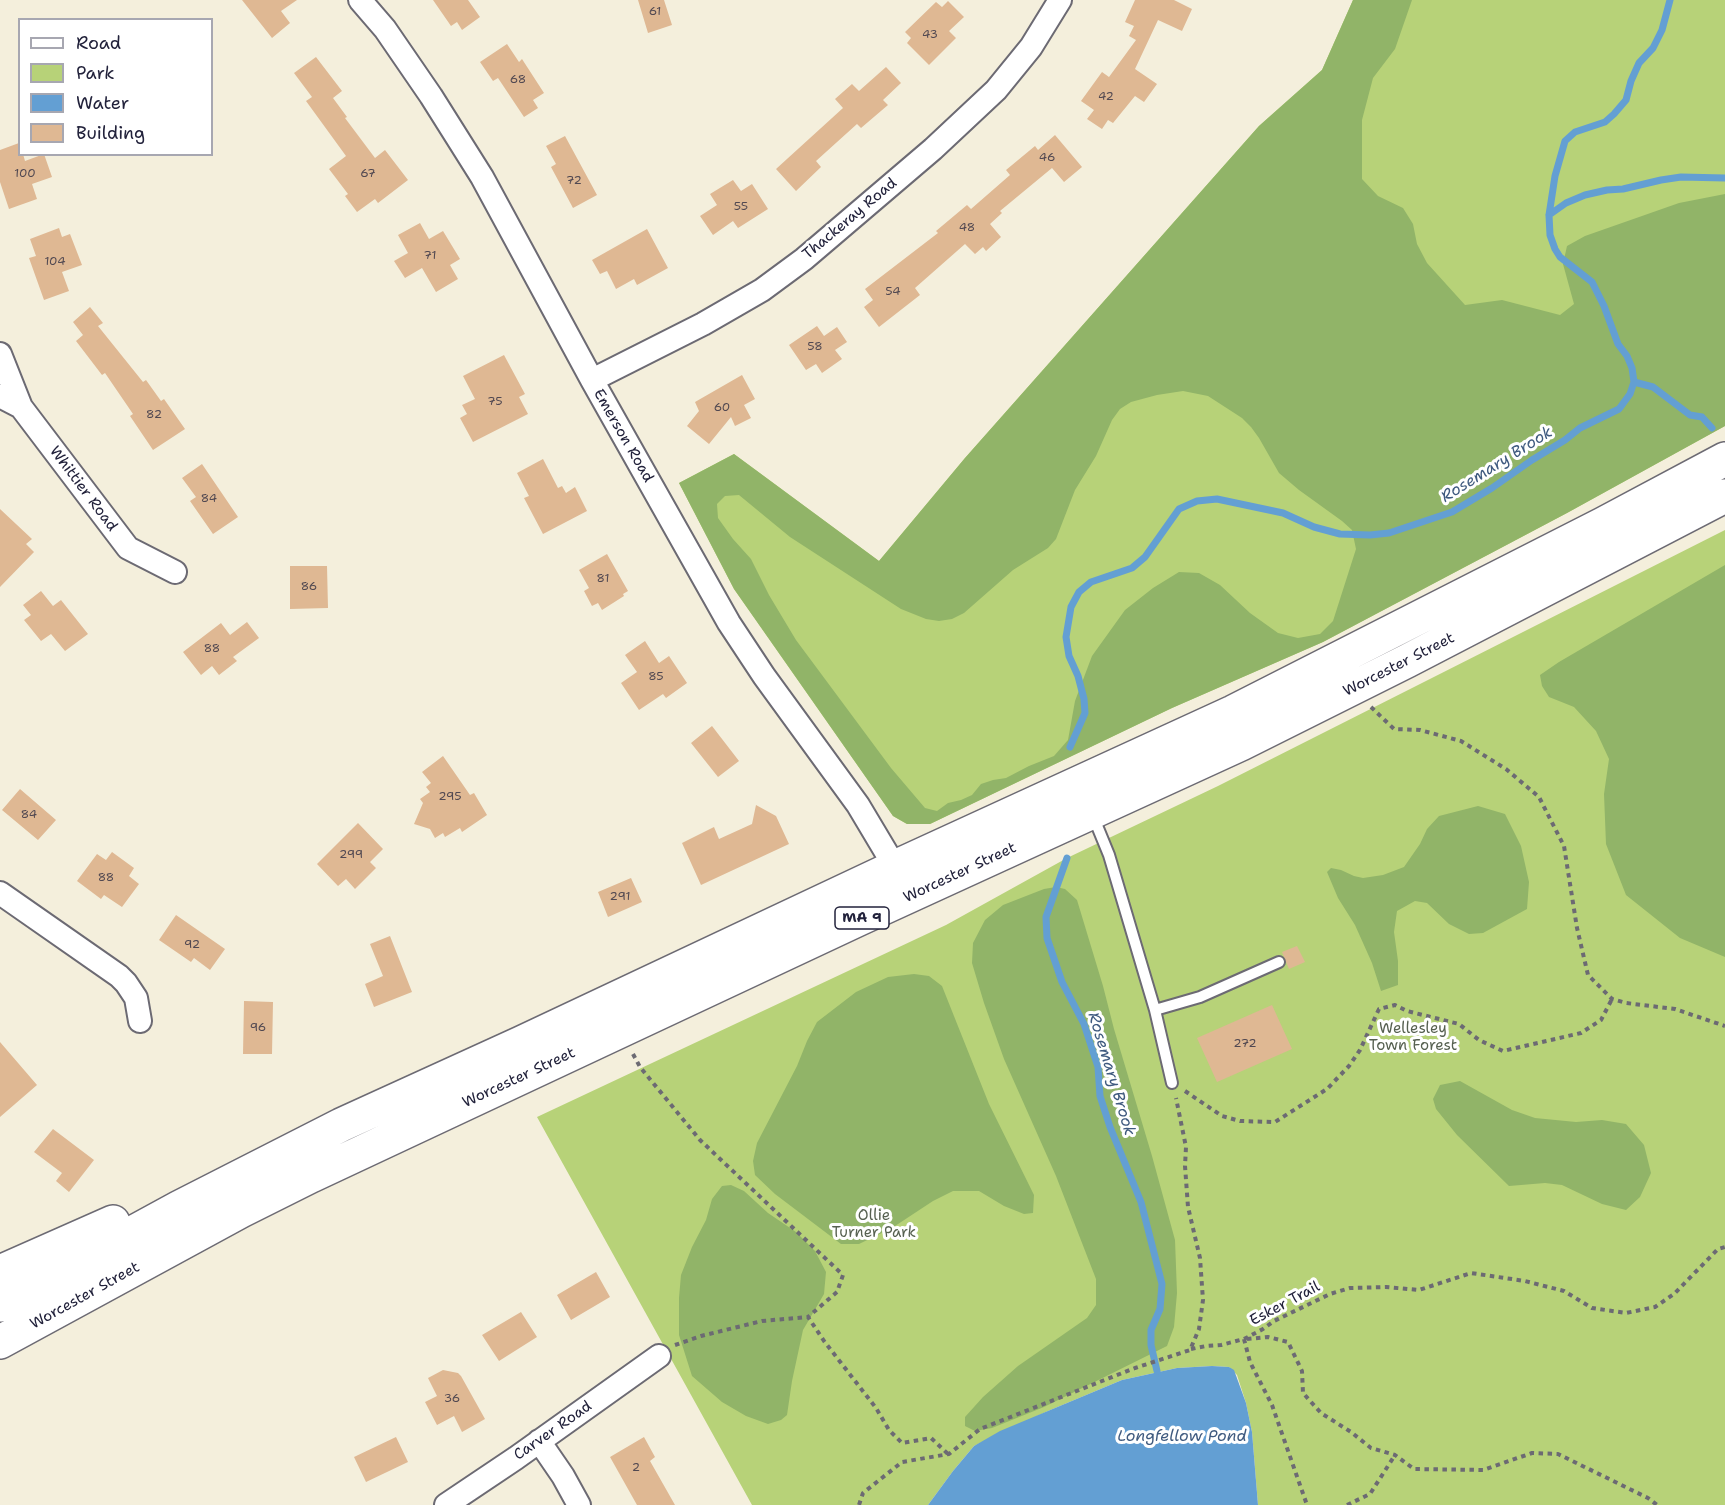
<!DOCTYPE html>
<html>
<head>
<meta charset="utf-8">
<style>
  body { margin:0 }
  #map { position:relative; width:1725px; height:1505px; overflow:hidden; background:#f4efdc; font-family:"Shantell Sans",sans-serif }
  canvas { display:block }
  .legend { position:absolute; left:18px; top:18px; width:195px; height:138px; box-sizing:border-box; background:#fff; border:2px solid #a7a7b1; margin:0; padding:8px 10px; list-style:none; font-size:18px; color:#22223b }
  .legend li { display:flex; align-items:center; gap:12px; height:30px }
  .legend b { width:30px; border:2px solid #a7a7b1 }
</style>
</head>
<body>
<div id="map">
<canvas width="1725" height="1505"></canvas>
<ul class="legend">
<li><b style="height:8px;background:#fff"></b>Road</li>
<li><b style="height:16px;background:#b7d278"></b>Park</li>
<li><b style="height:16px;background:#639fd3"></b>Water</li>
<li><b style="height:16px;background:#dfb893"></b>Building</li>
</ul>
</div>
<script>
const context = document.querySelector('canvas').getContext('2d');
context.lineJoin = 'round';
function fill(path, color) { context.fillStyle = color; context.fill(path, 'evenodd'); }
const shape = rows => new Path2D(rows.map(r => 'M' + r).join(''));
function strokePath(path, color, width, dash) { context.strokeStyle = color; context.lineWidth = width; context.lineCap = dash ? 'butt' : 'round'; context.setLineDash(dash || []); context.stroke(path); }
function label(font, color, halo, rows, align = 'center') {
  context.font = font + ' "Shantell Sans",sans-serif'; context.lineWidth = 6; context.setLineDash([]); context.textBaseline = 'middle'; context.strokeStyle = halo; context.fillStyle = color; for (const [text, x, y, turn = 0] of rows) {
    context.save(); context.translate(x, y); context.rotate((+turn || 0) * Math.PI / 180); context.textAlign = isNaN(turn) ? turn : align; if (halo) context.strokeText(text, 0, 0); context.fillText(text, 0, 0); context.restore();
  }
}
fill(shape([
  [1353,0,1725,0,1725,426,1567,513,1323,642,1172,708,930,824,907,824,893,816,734,589,679,483,734,454,879,561,965,458,1259,126,1322,70],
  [1725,530,1725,1505,1258,1505,1252,1432,1246,1403,1237,1375,1229,1367,1212,1366,1177,1368,1122,1380,1048,1411,974,1446,953,1471,928,1505,752,1505,537,1117,946,925,1067,858,1218,786]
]), '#b7d278');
fill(shape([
  [1353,0,1412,0,1395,49,1373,78,1362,120,1362,179,1378,196,1403,208,1413,224,1417,244,1427,263,1465,305,1502,300,1560,315,1574,304,1563,264,1567,246,1585,236,1679,203,1725,194,1725,426,1567,513,1323,642,1172,708,930,824,907,824,893,816,734,589,679,483,734,454,879,561,965,458,1259,126,1322,70],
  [1183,391,1208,396,1242,418,1251,427,1259,438,1279,473,1299,490,1342,521,1352,530,1356,549,1333,621,1320,634,1298,638,1278,633,1250,613,1220,585,1199,573,1179,572,1153,588,1125,610,1092,656,1075,701,1068,740,1054,756,1029,766,1006,778,993,780,981,784,972,795,961,800,948,803,937,811,925,808,891,768,796,640,769,595,751,559,733,539,718,518,717,504,725,496,739,495,790,537,901,609,926,619,939,621,952,619,964,613,1013,570,1048,548,1056,539,1075,490,1096,456,1112,420,1120,409,1131,402,1157,395],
  [1725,565,1725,957,1680,938,1626,895,1606,844,1604,794,1609,759,1596,731,1574,707,1549,697,1542,686,1540,675,1559,662],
  [1478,806,1505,814,1521,846,1529,882,1527,909,1483,933,1469,934,1449,924,1427,903,1415,901,1397,911,1394,932,1398,961,1398,985,1381,991,1372,963,1355,925,1338,898,1327,872,1331,868,1341,870,1354,876,1363,878,1383,875,1404,867,1420,844,1427,829,1439,816],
  [1056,887,1065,889,1077,900,1103,986,1114,1029,1152,1156,1175,1240,1177,1293,1174,1327,1167,1346,1044,1407,992,1428,975,1431,965,1426,965,1417,983,1397,1018,1366,1087,1318,1096,1305,1096,1279,1056,1176,1004,1059,984,1003,972,963,973,943,985,920,1003,905,1044,889],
  [914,974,929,976,942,986,989,1104,1034,1195,1033,1213,1024,1214,1004,1206,979,1191,953,1191,933,1201,892,1228,859,1244,841,1244,775,1194,755,1175,753,1161,757,1143,797,1066,807,1041,817,1022,856,992,888,977],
  [1460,1081,1512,1110,1535,1118,1576,1122,1602,1120,1626,1124,1644,1145,1651,1173,1640,1197,1626,1210,1602,1204,1562,1185,1545,1183,1509,1186,1457,1135,1436,1109,1433,1099,1440,1085],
  [731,1185,744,1191,768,1213,796,1232,815,1251,826,1272,824,1294,803,1330,792,1381,787,1415,781,1420,768,1424,746,1416,722,1402,692,1376,679,1335,679,1298,681,1275,692,1247,706,1220,712,1199,722,1186]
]), '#91b468');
fill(shape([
  [1212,1366,1229,1367,1234,1370,1246,1403,1252,1432,1258,1505,928,1505,953,1471,974,1446,1000,1431,1122,1380,1177,1368]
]), '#639fd3');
strokePath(shape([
  [1549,215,1566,203,1585,195,1607,190,1623,189,1661,180,1681,177,1725,178],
  [1634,382,1653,387,1690,415,1702,417,1712,428],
  [1070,747,1085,713,1084,699,1078,676,1069,656,1066,637,1071,607,1079,592,1091,582,1132,568,1145,557,1179,509,1197,501,1217,499,1283,513,1314,527,1340,534,1370,535,1389,533,1452,512,1492,488,1532,460,1565,440,1580,428,1619,409,1630,394,1634,382,1632,368,1627,356,1618,344,1604,306,1592,282,1560,257,1555,249,1550,235,1549,215,1555,176,1565,141,1575,132,1605,122,1614,114,1626,100,1631,81,1639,63,1653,48,1662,30,1670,0],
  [1067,858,1046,917,1047,938,1062,982,1084,1024,1098,1067,1100,1096,1110,1127,1141,1202,1162,1284,1160,1309,1151,1330,1151,1345,1157,1371]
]), '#639fd3', 7);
fill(shape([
  [242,0,297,0,281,11,290,23,272,38],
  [433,0,468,0,480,17,462,30,457,22,451,26],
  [638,0,664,0,672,25,648,33],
  [1135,0,1174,0,1192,9,1182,31,1158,20,1135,69,1157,84,1144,102,1135,96,1113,123,1108,120,1102,129,1087,119,1094,110,1081,101,1102,72,1109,77,1136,40,1129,36,1134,26,1125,22],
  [948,1,964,17,949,31,956,38,929,65,907,43,911,38,905,32,936,2,942,7],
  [507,44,519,62,522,59,544,93,533,100,538,108,524,117,498,78,493,81,480,62],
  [316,57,342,91,333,98,347,117,345,118,375,158,385,150,408,180,378,203,375,199,357,212,345,196,348,194,329,169,346,156,306,101,312,97,294,73],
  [886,67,901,83,883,100,888,105,861,128,857,124,816,161,821,167,796,191,776,169,843,108,835,99,852,84,859,91],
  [1055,135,1082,167,1064,182,1052,168,1000,211,1002,213,990,224,1001,237,986,251,983,247,975,254,965,244,915,288,920,295,879,327,864,307,873,300,865,289,938,233,936,231,967,205,971,209,1010,175,1006,170,1035,146,1038,150],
  [565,136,597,195,573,208,551,167,556,164,546,146],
  [19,143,20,154,23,154,25,161,44,154,52,177,32,184,37,199,9,209,0,182,0,150],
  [733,180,741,191,752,184,768,209,738,228,733,221,713,235,700,216,717,205,710,194],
  [420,223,429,239,443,231,460,259,450,265,458,279,436,292,422,268,405,278,394,261,408,253,398,235],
  [59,228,62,237,70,234,82,265,62,272,69,291,44,300,29,258,36,256,30,239],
  [647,229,668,268,637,285,634,279,616,289,607,271,600,274,592,260],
  [90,307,103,323,98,326,143,382,146,380,161,401,164,399,185,429,153,450,130,416,133,414,105,373,102,375,76,341,83,335,73,322],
  [817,326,824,336,837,327,847,342,835,350,842,359,822,373,816,364,806,370,789,345],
  [504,355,525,394,519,397,528,414,473,442,460,418,467,414,462,405,475,399,463,376],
  [742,375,755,399,744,405,751,418,735,426,731,417,709,444,687,426,699,411,695,402],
  [543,459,558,488,562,486,566,493,575,487,587,511,543,534,524,498,529,496,517,473],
  [202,464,238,517,213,534,190,501,196,497,182,478],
  [0,509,32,539,26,544,34,552,0,587],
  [607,554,628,591,623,594,624,596,602,610,598,603,592,606,584,591,589,588,579,570],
  [290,566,327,566,328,608,290,609],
  [41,591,53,606,61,600,88,634,65,651,51,634,41,641,24,620,31,615,23,605],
  [247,622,259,638,233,657,237,661,219,675,212,666,201,675,183,652,221,623,230,635],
  [645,641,659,663,669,656,687,683,666,698,663,694,639,710,621,683,637,672,625,655],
  [712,726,739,761,718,777,691,743],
  [443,756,470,795,474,793,487,815,462,832,460,828,445,837,443,833,435,838,430,829,414,824,423,803,420,799,430,792,426,787,431,783,422,772],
  [20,789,56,820,38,840,2,810],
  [756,805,776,816,789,844,701,885,682,843,714,827,719,839,752,824],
  [358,823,383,849,370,862,376,868,355,889,346,879,338,886,317,864],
  [112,852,134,868,129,876,139,884,122,907,104,895,101,899,77,881,97,854,106,860],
  [631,878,642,902,608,917,598,892],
  [176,915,225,949,210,970,194,958,191,962,159,940],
  [390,936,412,992,374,1007,365,984,383,976,370,944],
  [1297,946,1305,962,1289,969,1282,952],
  [244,1001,273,1002,272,1054,243,1054],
  [1272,1005,1292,1049,1217,1082,1197,1038],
  [0,1042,37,1085,0,1117],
  [53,1129,94,1160,69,1192,56,1181,62,1173,34,1152],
  [596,1272,610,1297,571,1320,557,1295],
  [521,1312,537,1337,499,1361,482,1335],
  [443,1370,458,1373,461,1376,485,1419,462,1432,454,1416,437,1425,425,1402,437,1396,428,1378],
  [396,1437,408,1462,366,1482,354,1457],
  [644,1437,655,1457,650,1461,675,1505,637,1505,610,1457]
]), '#dfb893');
const lane = shape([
  [1093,816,1109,855,1155,1010,1172,1083],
  [1155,1010,1200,997,1279,962]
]);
const street = shape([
  [360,0,385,29,431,96,482,177,592,380,729,623,764,676,858,805,895,867],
  [0,354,21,407],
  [592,380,703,324,762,290,804,259,933,149,996,90,1031,47,1060,0],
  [0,396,21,407,128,548,175,572],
  [0,893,119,976,126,983,136,998,140,1021],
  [539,1441,563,1476,579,1505],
  [446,1505,516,1458,659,1356]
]);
const highway = shape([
  [0,1272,113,1222],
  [0,1305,178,1208,341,1125,521,1043,895,867,1233,712,1603,524,1725,459],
  [0,1342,241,1211,311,1176,859,919,1241,744,1407,661,1725,496]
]);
strokePath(lane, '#6c6a73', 14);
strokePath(street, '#6c6a73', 26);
strokePath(highway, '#6c6a73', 36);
strokePath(shape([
  [1371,707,1394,729,1420,730,1461,741,1506,769,1539,797,1564,846,1577,928,1588,975,1612,999,1626,1003,1675,1009,1725,1026],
  [633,1054,640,1067,700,1140,843,1275,837,1292,808,1317],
  [1185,1091,1222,1116,1240,1121,1275,1122,1327,1089,1349,1066,1360,1050,1379,1009,1395,1005,1407,1011,1459,1024,1479,1040,1503,1051,1581,1033,1601,1020,1612,999],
  [1244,1339,1263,1329,1274,1321,1330,1294,1350,1288,1386,1287,1419,1290,1471,1273,1525,1281,1564,1291,1592,1308,1626,1313,1655,1307,1674,1294,1718,1249,1725,1247],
  [1247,1339,1268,1337,1288,1342,1302,1371,1303,1393,1321,1413,1351,1432,1371,1448,1395,1455,1414,1469,1483,1470,1532,1453,1558,1454,1648,1498,1657,1505],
  [675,1345,701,1336,762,1321,808,1317,824,1341,876,1408,889,1430,902,1443,931,1438,948,1454],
  [1191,1349,1206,1346,1221,1345,1244,1339,1250,1362,1272,1405,1307,1505],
  [859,1505,863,1493,902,1462,949,1454,980,1429,1135,1368,1190,1350,1199,1329,1203,1300,1200,1258,1188,1207,1185,1166,1186,1147,1176,1098],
  [1347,1505,1370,1494,1395,1455]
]), '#6c6a73', 4, [4.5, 4.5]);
strokePath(lane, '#fff', 10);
strokePath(street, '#fff', 22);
strokePath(highway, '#fff', 33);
label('12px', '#514851', null, [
  ["61",655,12],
  ["43",930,35],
  ["68",518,80],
  ["42",1106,97],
  ["46",1047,158],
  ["100",25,174],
  ["67",368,174],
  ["72",574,181],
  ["55",741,207],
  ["48",967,228],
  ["71",430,256],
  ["104",55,262],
  ["54",893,292],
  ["58",815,347],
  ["75",495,402],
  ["60",722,408],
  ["82",154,415],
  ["84",209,499],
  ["81",603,579],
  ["86",309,587],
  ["88",212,649],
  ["85",656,677],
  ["295",450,797],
  ["84",29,815],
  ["299",351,855],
  ["88",106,878],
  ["291",620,897],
  ["92",192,945],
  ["96",258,1028],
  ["272",1245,1044],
  ["36",452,1399],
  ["2",636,1468]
]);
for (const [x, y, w] of [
  [862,918,54]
]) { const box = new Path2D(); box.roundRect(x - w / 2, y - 11, w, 22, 4.5); context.fillStyle = '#fff'; context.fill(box); strokePath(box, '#22223b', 1.5); }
label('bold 14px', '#22223b', null, [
  ["MA 9",862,918]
]);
label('15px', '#22223b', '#fff', [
  ["Thackeray Road",850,219,-40],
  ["Emerson Road",623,436,60],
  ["Whittier Road",83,489,53],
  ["Worcester Street",1399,665,-27],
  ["Worcester Street",960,873,-25],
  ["Worcester Street",519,1078,-25],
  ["Worcester Street",85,1296,-29],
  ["Esker Trail",1285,1304,-28],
  ["Carver Road",553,1431,-35]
]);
label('15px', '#566050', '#fff', [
  ["Wellesley",1413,1029],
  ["Town Forest",1413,1046],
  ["Ollie",874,1216],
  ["Turner Park",874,1233]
]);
label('italic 16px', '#3f5a7f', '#fff', [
  ["Rosemary Brook",1497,465,-32],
  ["Rosemary Brook",1111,1074,73],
  ["Longfellow Pond",1182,1437]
]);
</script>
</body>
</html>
